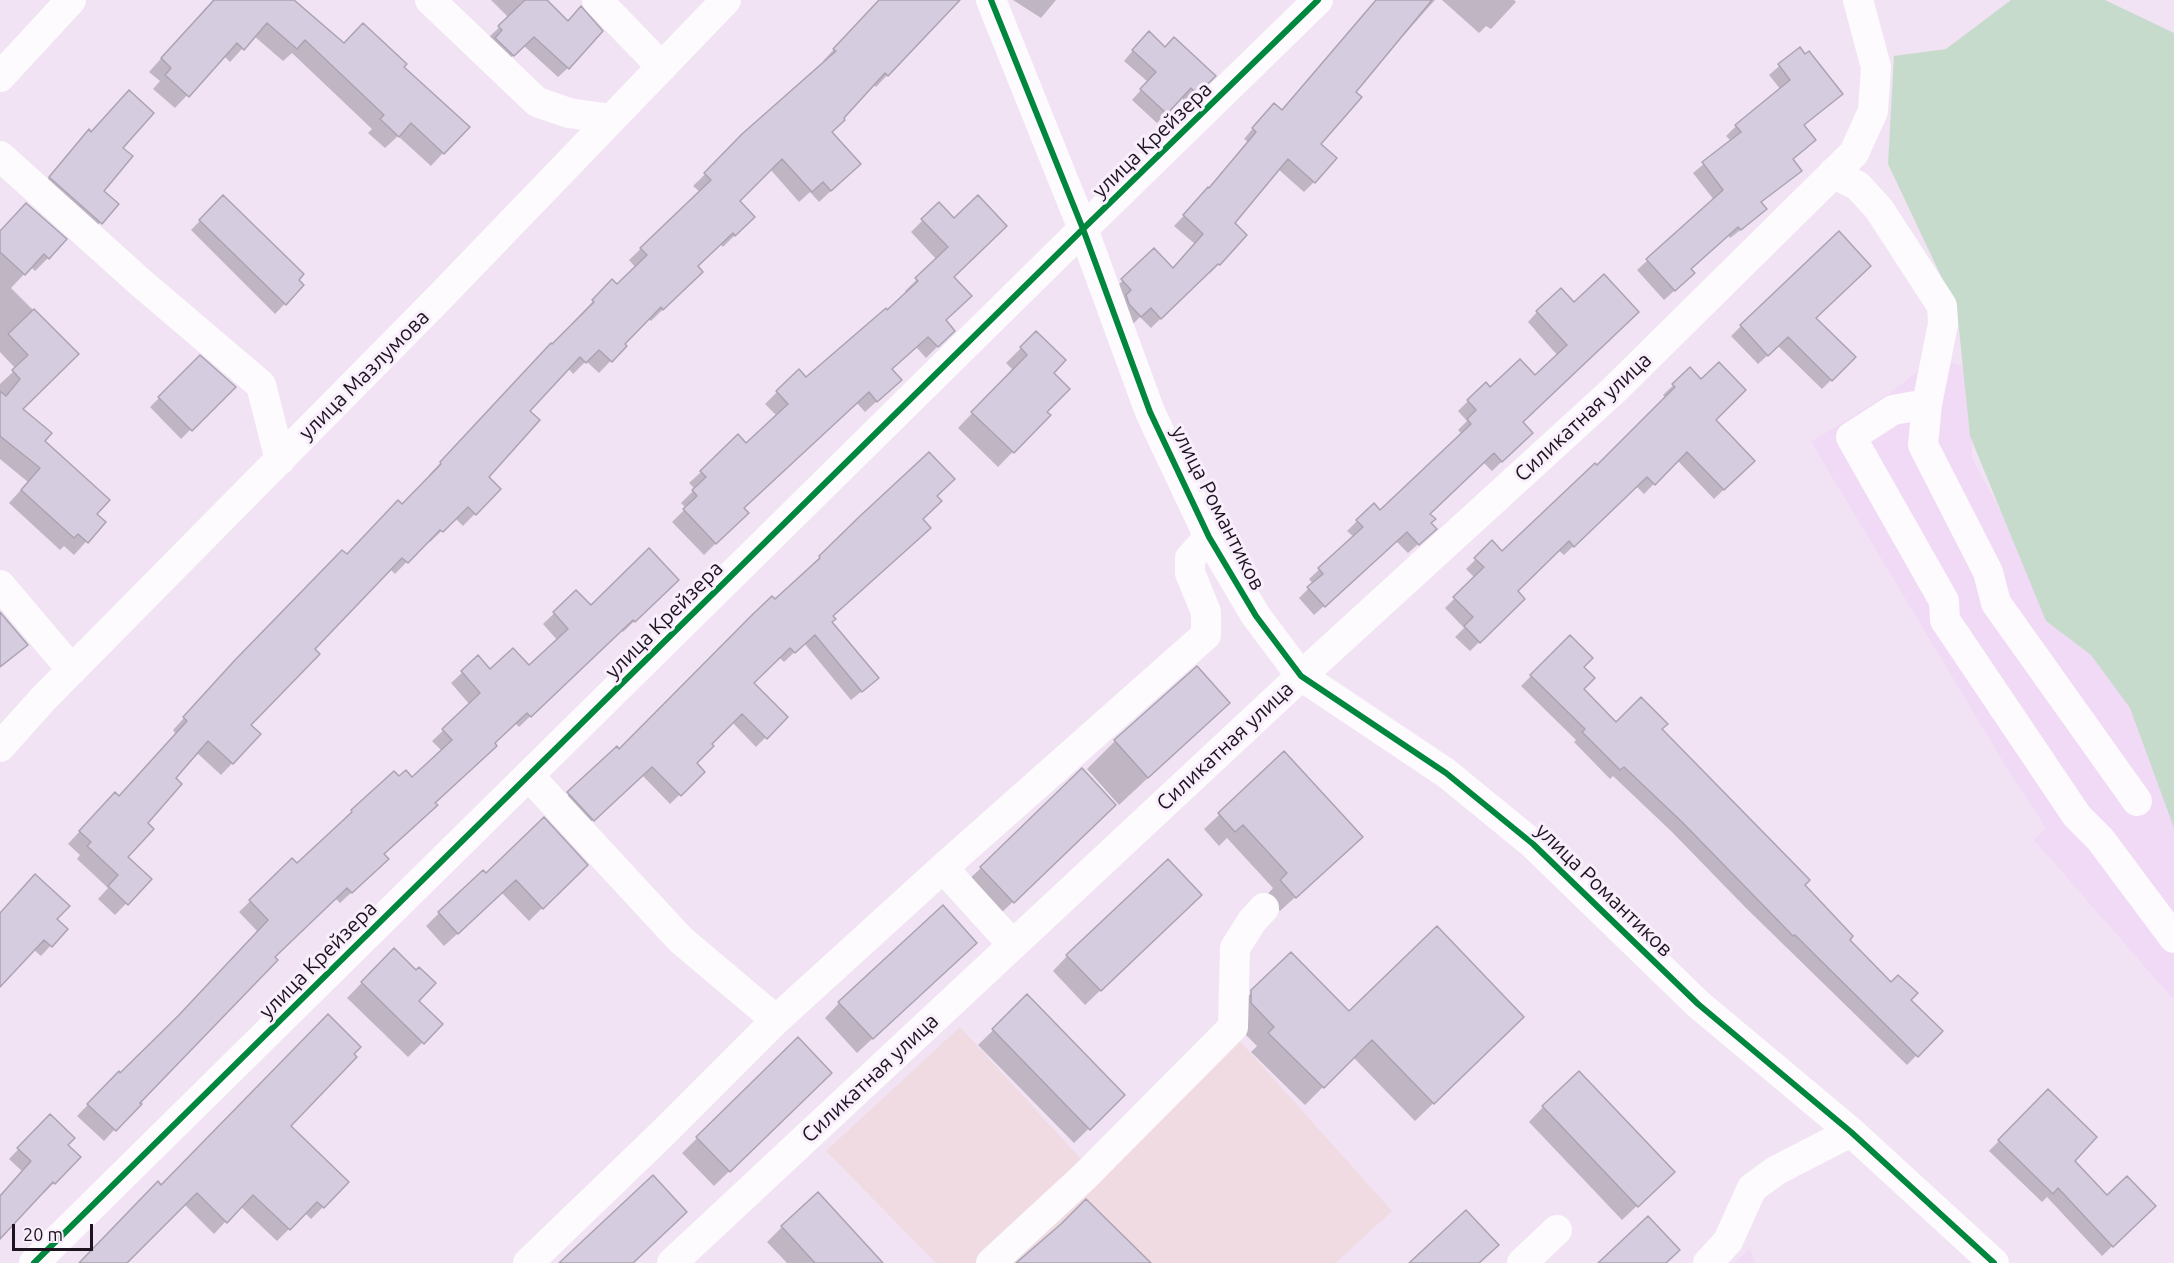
<!DOCTYPE html>
<html>
<head>
<meta charset="utf-8">
<style>
  body { margin:0 }
  #map { position:relative; width:2174px; height:1263px; overflow:hidden; background:#f1e3f4; font-family:Ubuntu,sans-serif }
  canvas { display:block }
  .scale { position:absolute; left:12px; top:1224px; width:81px; height:27px; box-sizing:border-box; border:3px solid #1d141f; border-top:0; padding-left:8px; font-size:18px; line-height:21px; white-space:nowrap; color:#1d141f; -webkit-text-stroke:4px #f9effc; paint-order:stroke }
</style>
</head>
<body>
<div id="map">
<canvas width="2174" height="1263"></canvas>
<div class="scale">20 m</div>
</div>
<script>
const context = document.querySelector('canvas').getContext('2d');
context.lineJoin = 'round';
function fill(path, color) { context.fillStyle = color; context.fill(path, 'evenodd'); }
const shape = rows => new Path2D(rows.map(r => 'M' + r).join(''));
function strokePath(path, color, width, dash) { context.strokeStyle = color; context.lineWidth = width; context.lineCap = dash ? 'butt' : 'round'; context.setLineDash(dash || []); context.stroke(path); }
function label(font, color, halo, rows, align = 'center') {
  context.font = font + ' Ubuntu,sans-serif'; context.lineWidth = 6; context.setLineDash([]); context.textBaseline = 'middle'; context.strokeStyle = halo; context.fillStyle = color; for (const [text, x, y, turn = 0] of rows) {
    context.save(); context.translate(x, y); context.rotate((+turn || 0) * Math.PI / 180); context.textAlign = isNaN(turn) ? turn : align; if (halo) context.strokeText(text, 0, 0); context.fillText(text, 0, 0); context.restore();
  }
}
fill(shape([
  [1933,359,1974,368,1972,458,2026,558,2174,765,2174,1000,2034,840,2046,828,2008,770,1811,442,1890,393],
  [1750,1248,1755,1263,1734,1263]
]), '#f1daf6');
fill(shape([
  [1222,1021,1392,1211,1336,1263,936,1263,826,1151,960,1027,1081,1159]
]), '#f0dbe2');
fill(shape([
  [2011,0,2105,0,2174,33,2174,828,2130,708,2091,655,2046,621,1970,436,1957,310,1888,164,1894,56,1946,49]
]), '#c7dbcd');
fill(shape([
  [213,0,291,0,343,45,402,67,443,153,431,166,398,136,385,148,368,133,372,129,292,53,283,61,254,36,230,62,224,56,175,108,153,89,160,81,149,72],
  [491,0,545,0,568,68,558,77,524,46,503,65,489,37,509,18],
  [880,0,945,0,952,6,876,87,873,84,830,133,847,176,819,202,810,192,799,202,770,169,738,201,753,217,723,247,720,244,696,267,701,272,651,321,648,318,622,344,625,346,599,373,586,361,573,374,568,368,528,412,486,477,499,489,463,526,455,518,430,542,428,540,395,574,390,569,313,649,249,725,259,735,221,775,196,752,174,778,126,857,150,879,115,915,98,899,108,888,77,859,80,855,68,844,103,806,119,798,176,734,173,730,224,674,431,477,429,475,612,281,617,287,636,268,629,260,700,192,693,186,744,136,825,63,823,61],
  [1013,0,1056,0,1041,18],
  [1377,0,1435,0,1353,92,1319,144,1314,182,1304,192,1278,169,1233,224,1219,264,1209,274,1208,272,1151,328,1140,317,1131,326,1113,290,1154,250,1172,270,1195,244,1174,226,1209,189,1248,142,1244,139,1264,115,1282,111],
  [1442,0,1514,0,1516,2,1491,29,1486,26,1479,33],
  [1139,43,1165,48,1214,76,1186,103,1181,97,1157,123,1132,100,1148,82,1124,61],
  [1799,49,1803,126,1814,140,1792,160,1800,171,1760,203,1765,209,1755,219,1730,238,1728,235,1689,270,1683,283,1664,300,1637,270,1714,200,1693,173,1731,141,1726,136,1736,126,1781,90,1769,75],
  [89,131,121,148,102,191,117,204,87,237,37,191],
  [223,197,302,286,275,314,191,230],
  [939,204,954,220,952,277,944,320,953,331,926,358,916,347,890,370,888,391,865,412,856,402,742,509,746,513,704,555,672,522,686,508,681,503,695,489,689,483,701,472,746,445,777,416,765,404,777,392,799,371,806,379,827,363,907,293,905,291,937,260,911,232],
  [13,218,48,258,35,271,31,267,11,288,77,354,21,410,95,514,104,522,74,555,64,546,60,550,9,503,28,482,0,459,0,384,16,369,0,352,0,232],
  [1574,304,1637,312,1521,422,1521,443,1492,471,1483,462,1429,514,1429,523,1425,538,1408,553,1396,541,1314,615,1299,598,1313,584,1309,579,1354,537,1347,531,1357,521,1380,512,1462,434,1458,430,1467,421,1458,411,1468,401,1490,389,1535,377,1558,356,1528,322,1537,312],
  [1815,318,1854,357,1822,389,1778,346,1758,364,1731,336,1741,326],
  [1036,333,1052,373,1045,412,1049,415,998,467,958,428,1013,370,1006,363],
  [200,357,233,387,181,439,150,407],
  [1690,369,1714,420,1753,461,1714,499,1677,460,1644,494,1636,486,1564,555,1558,550,1516,591,1523,599,1470,651,1455,637,1464,628,1445,608,1475,578,1466,569,1492,543,1502,553,1597,468,1666,398,1663,395],
  [935,496,831,616,830,622,867,687,851,700,804,643,784,662,779,657,752,683,786,717,756,747,732,722,695,763,703,772,670,804,642,775,583,829,559,803,619,751,860,518],
  [677,580,623,632,621,630,519,727,515,723,382,854,376,870,340,903,335,898,273,957,104,1141,77,1116,108,1084,120,1075,169,1027,258,932,239,912,292,860,297,865,352,811,399,778,412,779,442,751,432,741,470,705,451,683,478,658,490,671,529,667,558,641,543,624,576,592,591,607],
  [1570,637,1582,667,1582,689,1616,724,1660,729,1803,885,1847,940,1941,1031,1907,1065,1745,907,1672,832,1613,776,1610,779,1574,742,1576,740,1521,686],
  [1228,703,1119,805,1087,769,1115,741],
  [1284,754,1346,851,1280,911,1266,896,1273,888,1227,838,1219,846,1204,829],
  [1100,819,998,916,966,882,981,868],
  [586,865,529,921,502,893,444,946,426,926,439,913,486,875],
  [25,886,66,929,41,956,33,949,0,985,0,913],
  [1185,910,1085,1005,1053,971,1067,956],
  [1291,954,1349,1013,1504,1035,1415,1121,1353,1057,1305,1105,1251,1052,1257,1046,1233,1022,1234,1010],
  [960,957,857,1053,825,1018,839,1003],
  [379,965,441,1024,408,1057,347,998],
  [1027,997,1123,1095,1074,1143,978,1045],
  [798,1039,830,1073,714,1186,682,1153],
  [2048,1091,2072,1161,2107,1197,2154,1206,2102,1256,2047,1197,2042,1202,1989,1151],
  [1543,1107,1658,1186,1622,1220,1529,1122],
  [51,1116,66,1145,79,1157,44,1193,42,1191,0,1237,0,1197,23,1172,9,1159],
  [289,1127,323,1207,311,1219,305,1213,277,1241,240,1206,214,1234,184,1204,125,1263,80,1263,161,1187],
  [782,1227,881,1263,787,1263,767,1242]
]), '#0003');
const building = shape([
  [214,0,294,0,344,43,363,23,407,64,404,67,470,127,444,154,411,123,399,137,380,119,384,115,305,40,297,49,267,23,244,50,237,43,189,97,165,75,171,68,161,58,214,0],
  [525,0,547,0,568,21,581,6,603,31,569,69,534,37,514,56,495,38,502,30,498,26,525,0],
  [879,0,960,0,888,76,885,73,844,118,845,120,832,132,861,164,831,191,823,182,812,192,782,159,740,201,755,217,735,236,733,233,698,266,703,272,663,310,661,307,625,344,627,346,612,362,599,350,586,363,580,357,530,411,540,420,489,477,501,489,476,515,468,507,443,532,440,530,408,563,402,558,315,649,320,654,251,725,261,734,233,764,208,741,176,778,182,784,148,823,154,829,128,857,152,879,128,905,108,886,118,875,87,846,91,842,79,831,115,792,119,796,187,721,183,717,235,660,342,550,347,554,398,500,402,504,441,464,440,462,551,343,552,344,594,302,592,300,612,279,617,284,647,255,640,248,711,180,704,173,742,134,836,51,833,49,879,0],
  [1376,0,1432,0,1356,92,1362,97,1321,144,1337,158,1315,183,1288,159,1235,223,1247,235,1220,265,1218,264,1161,319,1151,308,1141,317,1129,304,1126,295,1131,290,1121,279,1154,248,1173,268,1203,234,1183,215,1208,187,1209,188,1256,132,1252,128,1274,103,1282,110,1376,0],
  [1149,31,1165,47,1174,37,1216,76,1197,94,1191,88,1167,114,1140,89,1156,72,1132,50,1149,31],
  [1800,47,1805,54,1809,51,1843,94,1804,125,1816,140,1793,159,1802,171,1761,202,1767,209,1741,230,1738,227,1691,269,1695,273,1675,291,1646,259,1723,190,1702,162,1741,132,1735,125,1790,80,1778,64,1800,47],
  [129,90,154,113,123,148,133,156,104,191,119,204,102,224,49,177,89,129,91,132,129,90],
  [223,195,304,274,299,280,304,285,286,305,199,220,223,195],
  [978,195,1007,226,954,277,972,296,946,320,955,331,938,347,928,337,892,369,902,380,877,402,869,392,744,508,749,513,716,544,683,509,697,496,692,490,706,477,700,471,738,434,746,443,788,404,776,391,799,369,806,377,886,308,887,310,918,281,915,278,948,247,921,219,939,202,954,218,978,195],
  [26,203,67,239,49,259,44,254,25,275,0,252,0,231,26,203],
  [1839,231,1871,266,1816,318,1856,357,1832,381,1788,337,1768,356,1740,325,1839,231],
  [1604,274,1639,312,1523,422,1533,433,1502,462,1494,453,1430,514,1436,519,1431,523,1437,529,1419,545,1407,532,1325,607,1307,587,1323,574,1318,568,1363,527,1356,520,1374,503,1380,510,1471,424,1467,419,1476,410,1467,400,1486,382,1490,387,1520,359,1535,375,1567,345,1536,311,1561,288,1574,302,1604,274],
  [34,309,79,354,23,409,52,433,45,441,110,500,97,514,106,522,88,543,78,534,74,538,21,490,40,468,0,436,0,391,6,396,20,379,12,370,28,355,8,334,34,309],
  [1036,331,1066,360,1054,373,1070,389,1047,412,1051,415,1014,453,971,412,1027,355,1020,347,1036,331],
  [200,355,236,387,192,431,158,397,200,355],
  [1719,362,1746,390,1716,420,1755,461,1724,490,1687,452,1655,485,1647,477,1574,547,1569,541,1518,591,1525,599,1480,643,1464,626,1473,617,1453,597,1484,567,1474,558,1492,540,1502,551,1595,463,1597,465,1675,387,1672,384,1690,367,1701,379,1719,362],
  [929,452,955,479,937,496,942,501,923,519,931,528,833,616,836,619,832,622,879,678,862,692,815,635,795,653,790,648,754,683,788,717,767,739,742,714,712,744,714,746,697,763,705,772,681,796,652,767,594,821,567,792,617,746,619,749,752,615,772,596,775,599,820,558,819,556,859,517,929,452],
  [649,548,679,580,635,622,633,620,531,717,527,713,495,743,497,746,435,803,438,805,384,854,389,859,352,893,347,888,275,957,278,960,140,1103,142,1104,116,1131,87,1104,119,1071,120,1073,178,1016,268,920,249,900,292,858,297,863,352,812,351,810,394,771,399,776,406,770,412,777,452,740,442,729,480,693,461,671,478,655,490,669,513,648,529,665,568,629,553,612,576,590,591,605,649,548],
  [0,612,28,645,0,667,0,612],
  [1570,635,1593,658,1584,667,1595,678,1584,689,1616,722,1641,697,1668,724,1662,729,1810,880,1805,885,1853,936,1850,940,1891,982,1898,975,1918,993,1911,1000,1943,1031,1918,1057,1795,935,1793,936,1682,822,1624,767,1620,770,1582,732,1585,729,1530,675,1570,635],
  [1197,666,1230,703,1148,778,1114,740,1197,666],
  [1284,751,1363,837,1296,898,1280,880,1287,873,1243,825,1235,832,1218,813,1284,751],
  [1082,768,1116,805,1014,903,980,867,1082,768],
  [544,817,588,865,543,909,516,880,458,934,438,912,483,870,486,873,544,817],
  [1168,859,1202,895,1101,991,1066,955,1168,859],
  [35,874,70,906,57,919,68,929,52,947,44,940,0,987,0,913,35,874],
  [943,905,977,943,873,1039,838,1002,943,905],
  [1437,926,1524,1017,1434,1104,1372,1040,1324,1088,1268,1033,1274,1027,1251,1003,1251,990,1291,952,1349,1011,1437,926],
  [394,948,416,970,419,967,436,983,419,1001,443,1024,424,1044,361,982,394,948],
  [1027,994,1125,1095,1090,1130,992,1029,1027,994],
  [328,1014,361,1047,354,1054,357,1057,291,1126,349,1182,324,1208,317,1202,290,1230,253,1195,227,1223,197,1193,127,1263,79,1263,158,1181,161,1185,328,1014],
  [798,1037,832,1073,730,1172,696,1137,798,1037],
  [1579,1071,1675,1172,1638,1207,1542,1106,1579,1071],
  [2048,1089,2097,1137,2075,1161,2107,1195,2127,1176,2156,1206,2113,1247,2058,1188,2053,1194,1998,1140,2048,1089],
  [50,1114,75,1138,68,1145,81,1157,55,1184,53,1182,0,1239,0,1196,31,1161,17,1148,50,1114],
  [653,1175,687,1212,633,1263,559,1263,653,1175],
  [818,1192,883,1263,815,1263,781,1226,818,1192],
  [1086,1199,1151,1263,1016,1263,1061,1224,1086,1199],
  [1466,1210,1499,1245,1479,1263,1409,1263,1466,1210],
  [1648,1216,1680,1250,1666,1263,1598,1263,1648,1216]
]);
fill(building, '#d5cce0');
strokePath(building, '#aba3b1', 1.5);
strokePath(shape([
  [430,0,537,102,569,113,611,119],
  [597,0,662,67],
  [991,0,1083,229,1150,412,1209,537,1256,616,1301,676,1446,773,1533,844,1698,1004,1851,1132,1994,1263],
  [0,77,71,0],
  [0,156,140,282,261,385,280,460],
  [1833,173,1858,186,1879,209,1942,306,1943,324,1927,404,1923,445,1988,572,1996,603,2137,801],
  [1927,404,1893,410,1851,437,1944,601,1945,620,2077,816,2100,839,2174,938],
  [0,585,72,670],
  [0,747,43,699,440,297,726,0],
  [529,776,681,940,776,1020],
  [943,868,1013,945],
  [34,1263,1083,229,1318,0],
  [528,1263,662,1134,776,1020,943,868,1206,635,1206,612,1190,573,1190,558,1209,537],
  [672,1263,1301,676,1614,390,1854,153,1873,111,1876,67,1858,0],
  [991,1263,1084,1177,1233,1027,1235,948,1252,921,1264,908],
  [1522,1263,1557,1230],
  [1708,1263,1728,1241,1752,1188,1777,1170,1851,1132]
]), '#fdfbfd', 30);
strokePath(shape([
  [991,0,1083,229,1150,412,1209,537,1256,616,1301,676,1446,773,1533,844,1698,1004,1851,1132,1994,1263],
  [34,1263,1083,229,1318,0]
]), '#00873e', 6);
label('21px', '#1d141f', '#f9effc', [
  ["улица Крейзера",1152,140,-44],
  ["улица Мазлумова",364,375,-45],
  ["Силикатная улица",1583,417,-43],
  ["улица Романтиков",1218,508,63],
  ["улица Крейзера",664,620,-45],
  ["Силикатная улица",1225,746,-43],
  ["улица Романтиков",1604,890,44],
  ["улица Крейзера",318,960,-45],
  ["Силикатная улица",870,1078,-43]
]);
</script>
</body>
</html>
